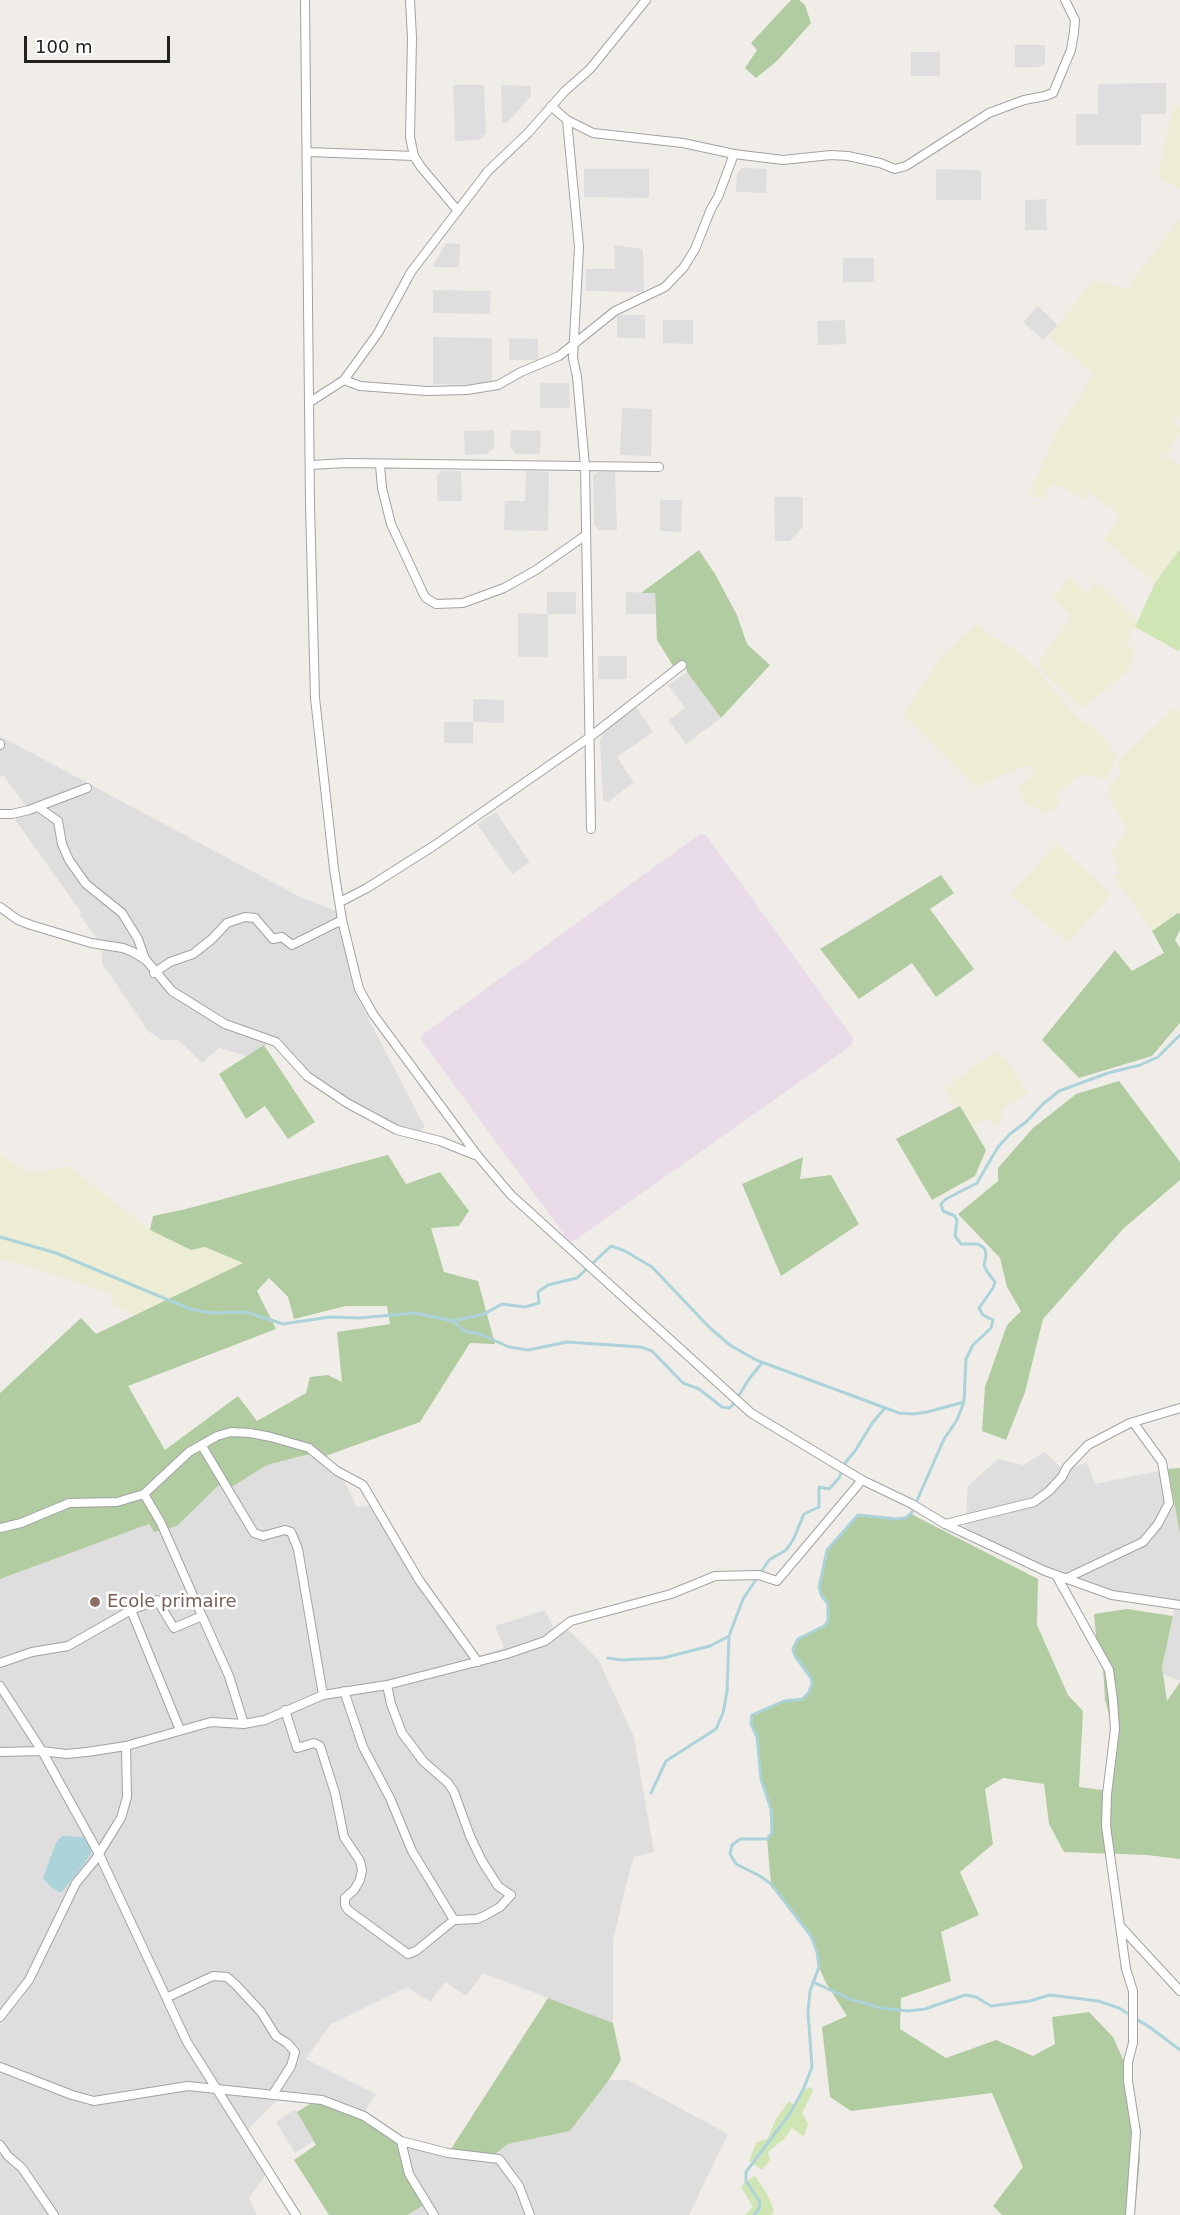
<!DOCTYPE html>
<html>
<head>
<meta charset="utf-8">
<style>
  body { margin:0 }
  #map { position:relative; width:1180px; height:2215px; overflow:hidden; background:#f0ede9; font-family:"DejaVu Sans",sans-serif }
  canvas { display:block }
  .scale { position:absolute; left:24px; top:36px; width:146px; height:27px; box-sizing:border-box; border:3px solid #212121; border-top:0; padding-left:8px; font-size:18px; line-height:21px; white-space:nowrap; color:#212121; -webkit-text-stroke:4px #fff; paint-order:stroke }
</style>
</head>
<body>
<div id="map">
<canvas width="1180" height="2215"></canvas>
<div class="scale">100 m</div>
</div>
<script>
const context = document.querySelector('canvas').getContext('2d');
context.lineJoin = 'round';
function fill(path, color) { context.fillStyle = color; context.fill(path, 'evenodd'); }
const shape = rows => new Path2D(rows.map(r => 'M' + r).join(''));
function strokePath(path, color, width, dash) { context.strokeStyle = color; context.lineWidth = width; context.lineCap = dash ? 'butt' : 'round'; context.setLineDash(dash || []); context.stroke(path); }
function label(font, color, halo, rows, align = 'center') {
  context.font = font + ' "DejaVu Sans",sans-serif'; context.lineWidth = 5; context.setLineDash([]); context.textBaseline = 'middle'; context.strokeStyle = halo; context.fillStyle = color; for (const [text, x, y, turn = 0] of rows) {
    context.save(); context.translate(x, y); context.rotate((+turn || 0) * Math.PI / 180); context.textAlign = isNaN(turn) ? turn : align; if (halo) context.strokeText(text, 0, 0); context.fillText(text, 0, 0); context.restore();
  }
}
fill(shape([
  [1015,45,1045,45,1045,63,1039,67,1015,67],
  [911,52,940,52,940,76,911,76],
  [1166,83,1166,114,1141,114,1141,145,1076,145,1076,114,1098,114,1098,84],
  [453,85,484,85,486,133,480,140,455,141],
  [501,85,531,86,531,96,507,123,502,123],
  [742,168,767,169,766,193,736,192,737,173],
  [584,169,649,169,649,198,584,197],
  [936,169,981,170,981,200,936,200],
  [1046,199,1047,230,1025,230,1025,200],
  [446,243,460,244,459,267,432,267],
  [614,245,643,249,644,292,586,291,586,269,615,269],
  [843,258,874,258,874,282,843,282],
  [433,290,491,291,490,314,433,313],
  [1038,306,1058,325,1043,340,1023,322],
  [617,315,645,315,645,338,617,338],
  [663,320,693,320,693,344,663,343],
  [845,320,846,344,818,345,817,321],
  [433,337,492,338,492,385,433,384],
  [509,338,538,339,538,360,509,360],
  [540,383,569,383,570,408,540,408],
  [622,408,652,409,651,456,620,455],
  [494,430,494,448,487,454,465,455,464,431],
  [511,430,541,431,540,454,516,454,510,447],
  [441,471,461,471,462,501,437,501,437,475],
  [526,471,549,472,548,531,504,530,505,501,525,501],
  [615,471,617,530,599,530,594,525,593,476,598,472],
  [774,497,803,497,803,527,790,541,775,541],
  [660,500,682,500,681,532,660,531],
  [547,592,576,592,576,614,548,614,548,657,518,657,518,613,547,614],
  [626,592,655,593,655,614,626,614],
  [598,656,627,656,627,679,598,679],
  [687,672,721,718,686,744,668,720,685,708,668,685],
  [473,699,504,700,504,723,473,722,473,743,444,743,444,722,473,722],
  [636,707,653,732,617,757,634,782,608,802,603,800,600,740,604,730],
  [0,736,304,899,337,911,354,991,425,1127,408,1138,394,1133,352,1104,331,1086,310,1077,276,1039,247,1056,219,1048,202,1063,178,1040,162,1040,148,1031,102,963,102,945,79,914,81,912,16,821,17,813,28,809,3,775,0,777],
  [496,812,530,862,512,874,477,824],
  [1045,1452,1063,1470,1087,1463,1095,1484,1168,1469,1180,1534,1180,1681,1163,1674,1162,1667,1175,1605,1113,1593,1045,1571,965,1527,968,1486,998,1459,1023,1465],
  [315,1453,338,1467,357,1507,376,1505,397,1545,476,1657,504,1648,495,1626,545,1610,556,1633,569,1630,599,1661,634,1737,654,1852,634,1857,625,1889,613,1941,613,2023,483,1973,466,1996,445,1982,430,2002,407,1987,330,2025,306,2059,376,2094,362,2116,282,2095,245,2133,268,2171,249,2199,257,2215,0,2215,0,1579,149,1524,177,1526,220,1484,230,1488,267,1465],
  [609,2080,628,2080,728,2134,689,2215,407,2215,427,2202,397,2138,449,2152,494,2155,508,2144,570,2131],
  [295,2109,314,2141,295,2153,276,2122]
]), '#dfdede');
fill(shape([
  [700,834,706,835,853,1038,852,1045,574,1241,569,1241,421,1040,422,1035]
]), '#e9dbe7');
fill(shape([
  [1180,105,1180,189,1158,176,1172,110],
  [1180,218,1180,414,1174,423,1180,427,1180,433,1165,457,1180,465,1180,549,1155,583,1104,540,1120,515,1089,492,1084,500,1053,483,1042,500,1029,494,1055,435,1093,374,1049,337,1093,280,1126,289],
  [1069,577,1087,594,1096,581,1138,621,1126,644,1136,654,1126,673,1082,709,1040,668,1038,662,1071,616,1053,599],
  [977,624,991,636,1016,650,1038,670,1077,718,1092,727,1104,738,1117,757,1105,781,1090,775,1079,776,1055,796,1060,804,1048,813,1027,804,1018,787,1034,776,1027,765,975,787,903,715,942,655],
  [1175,707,1180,712,1180,914,1178,913,1152,931,1114,877,1120,872,1110,853,1128,831,1108,796,1110,785,1120,773,1118,761],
  [1056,843,1108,891,1109,897,1068,943,1010,895],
  [996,1051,1007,1061,1028,1093,1002,1110,1002,1120,995,1125,987,1119,972,1126,961,1106,956,1108,944,1089],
  [0,1154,29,1174,69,1166,150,1230,205,1247,243,1263,136,1315,113,1306,112,1295,32,1267,0,1259]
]), '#ededd6');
fill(shape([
  [1180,549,1180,648,1178,651,1135,627,1155,583],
  [811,2087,813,2091,802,2113,808,2124,804,2137,792,2128,784,2139,768,2152,770,2160,762,2170,749,2161,756,2143,768,2138,776,2119,789,2101,795,2105,803,2090],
  [755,2176,766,2192,774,2210,772,2215,745,2215,753,2207,741,2187,746,2181]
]), '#d0e5b4');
fill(shape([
  [791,0,799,0,805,5,811,23,777,61,756,78,745,68,757,50,751,43],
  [699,550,715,574,737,615,747,644,770,665,721,718,687,672,685,662,675,669,657,640,655,593,641,593],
  [941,875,954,893,930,909,974,969,936,997,912,963,859,999,820,949],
  [1178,913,1180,914,1180,930,1175,940,1180,948,1180,1023,1152,1056,1079,1078,1042,1040,1115,950,1132,971,1164,953,1152,931],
  [264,1045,315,1122,288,1139,265,1106,246,1119,219,1074],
  [1119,1081,1180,1162,1180,1180,1123,1229,1043,1319,1025,1392,1006,1440,982,1431,985,1387,1007,1325,1021,1311,1007,1287,1000,1258,958,1214,998,1181,998,1168,1033,1128,1076,1094],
  [960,1106,986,1150,975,1176,932,1200,896,1139],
  [388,1155,406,1184,440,1172,469,1211,459,1226,431,1228,444,1272,478,1281,495,1344,470,1343,420,1422,320,1458,314,1453,267,1465,230,1488,220,1484,177,1526,154,1532,149,1524,0,1579,0,1393,81,1318,96,1334,243,1263,205,1247,191,1250,150,1230,153,1216,182,1210],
  [269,1278,288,1297,294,1319,346,1306,387,1306,390,1324,337,1332,342,1382,328,1375,310,1377,306,1393,257,1421,238,1396,165,1450,128,1386,276,1329,257,1291],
  [803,1157,800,1179,831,1175,859,1224,781,1276,742,1184],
  [1180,1468,1180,1534,1168,1469],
  [911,1514,1038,1579,1037,1625,1068,1695,1083,1711,1079,1787,1110,1791,1112,1726,1105,1700,1103,1668,1097,1647,1094,1614,1127,1609,1173,1616,1162,1667,1167,1701,1180,1682,1180,1859,1147,1855,1064,1852,1049,1824,1044,1784,1003,1778,985,1789,993,1844,960,1872,979,1915,941,1932,951,1981,901,1998,900,2029,946,2058,996,2040,1033,2056,1055,2044,1052,2017,1089,2012,1113,2037,1132,2079,1140,2159,1135,2212,1131,2215,1002,2215,993,2206,1023,2167,992,2093,851,2111,830,2097,822,2027,847,2016,826,1983,819,1967,817,1952,811,1936,771,1884,767,1839,772,1833,771,1809,761,1779,757,1737,751,1724,752,1715,784,1701,803,1699,809,1692,812,1684,811,1678,795,1656,793,1649,798,1639,824,1626,828,1621,828,1604,821,1595,819,1587,829,1547,858,1515,896,1519,905,1518],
  [548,1998,613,2023,621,2060,609,2080,570,2131,508,2144,494,2155,449,2152],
  [318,2099,362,2116,397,2138,427,2203,407,2215,329,2215,294,2160,316,2145,297,2112]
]), '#b1cca1');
fill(shape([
  [62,1836,84,1837,89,1844,92,1852,82,1867,61,1893,52,1888,43,1878,56,1843]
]), '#add3da');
strokePath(shape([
  [0,1237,56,1253,190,1309,212,1313,246,1312,283,1324,330,1317,359,1318,415,1313,453,1321,484,1314,502,1304,525,1307,539,1303,538,1292,548,1285,577,1278,611,1246,625,1251,652,1267,710,1328,730,1345,756,1360,899,1413,914,1414,927,1412,964,1402],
  [453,1321,464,1331,480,1334,509,1347,528,1350,567,1342,641,1347,652,1351,683,1383,699,1389,722,1407,729,1408,733,1405,749,1379,762,1363],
  [608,1658,621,1660,663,1658,710,1646,729,1636,743,1599,769,1560,786,1550,793,1540,804,1514,819,1507,819,1487,829,1489,839,1478,845,1463,855,1451,873,1422,885,1408],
  [651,1793,666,1761,716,1729,723,1713,727,1692,729,1636],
  [813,1982,850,1999,881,2008,908,2011,925,2009,965,1995,976,1997,991,2006,1030,2001,1050,1995,1098,2001,1119,2008,1151,2028,1180,2050],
  [754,2215,759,2209,760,2202,746,2181,746,2172,789,2115,803,2090,812,2067,808,2012,810,1991,819,1967,817,1952,811,1936,771,1884,760,1876,736,1864,730,1854,732,1845,740,1839,767,1839,772,1833,771,1809,761,1779,757,1737,751,1724,752,1715,784,1701,803,1699,809,1692,812,1684,811,1678,795,1656,793,1649,798,1639,824,1626,828,1621,828,1604,821,1595,819,1587,827,1550,858,1515,896,1519,905,1518,911,1514,944,1439,957,1420,964,1402,966,1359,973,1345,991,1328,993,1320,983,1315,979,1308,993,1288,995,1282,986,1270,984,1265,986,1255,985,1249,978,1244,961,1244,955,1236,957,1221,955,1216,943,1211,941,1204,946,1199,977,1183,998,1147,1010,1134,1026,1122,1043,1104,1059,1091,1108,1073,1140,1065,1158,1057,1180,1035]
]), '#add3da', 3);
const street = shape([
  [305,0,310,504,315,698,334,869,342,920,359,989,373,1014,477,1155,511,1195,751,1413,862,1480,912,1504,945,1524,1045,1571,1112,1595,1180,1605],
  [410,0,412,38,410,137,414,156],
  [551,106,567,120,593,133,683,143,734,154,783,160,831,155,848,156,880,163,895,169,906,166,989,113,1024,100,1045,96,1053,93,1071,50,1074,32,1075,20,1065,0],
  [567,120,579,247,573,358,577,377,585,466,591,829],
  [308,152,414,156,421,167,458,211],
  [344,380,360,386,427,391,467,390,498,385,521,372,559,356,615,311,665,287,684,267,695,249,711,209,718,197,734,154],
  [310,402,344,380,378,333,411,272,488,171,528,133,565,91,590,69,646,0],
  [311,465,346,463,659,467],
  [380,465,382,488,391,524,423,593,426,598,436,604,463,603,504,588,536,570,586,535],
  [0,744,0,745],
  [38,807,58,821,62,844,69,860,86,884,122,913,138,939,145,959],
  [0,814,12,814,29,810,87,788],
  [340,902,367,888,435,845,590,737,682,665],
  [0,907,18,920,31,925,91,943,123,948,133,952,146,960,172,991,225,1024,276,1042,307,1076,347,1103,397,1130,440,1141,475,1155],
  [154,973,170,962,193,954,212,939,227,923,245,917,255,918,273,939,282,937,292,945,342,920],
  [202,1446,254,1533,263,1536,285,1530,291,1532,298,1549,323,1695],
  [144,1494,161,1523,202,1616],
  [945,1524,1034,1502,1049,1491,1062,1477,1067,1467,1088,1445,1130,1423,1180,1408],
  [0,1528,21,1523,69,1503,117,1502,144,1494,189,1452,217,1436,231,1432,250,1433,271,1437,309,1448,337,1471,363,1485,419,1580,478,1662],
  [1056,1575,1109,1670,1113,1700,1115,1729,1107,1794,1106,1826,1126,1969,1133,1991,1133,2043,1128,2062,1128,2081,1136,2132,1130,2215],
  [1067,1578,1143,1542,1158,1524,1169,1503,1162,1462,1133,1422],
  [131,1610,180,1730],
  [0,1663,32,1652,68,1646,131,1610,157,1600,174,1628,202,1616,229,1676,244,1724],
  [0,1686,42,1751,99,1854,187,2042,296,2215],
  [344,1691,363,1747,390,1798,412,1851,454,1920],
  [285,1710,297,1748,314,1743,320,1746,335,1793,344,1837,360,1861,362,1870,360,1880,354,1890,345,1898,345,1905,348,1910,408,1954,416,1951,454,1920,477,1919,484,1916,500,1907,511,1895,498,1886,482,1861,470,1836,454,1792,448,1783,423,1761,402,1733,391,1704,387,1685],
  [0,1752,42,1751,66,1754,87,1752,126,1746,211,1722,244,1724,265,1720,323,1695,387,1685,507,1654,545,1641,571,1621,671,1594,715,1576,759,1575,777,1581,862,1480],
  [1121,1927,1180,1991],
  [168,1997,213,1976,227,1977,236,1985,261,2012,276,2036,287,2043,295,2052,291,2066,273,2094],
  [0,2017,29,1980,76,1883,95,1860,121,1818,127,1797,126,1746],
  [0,2067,72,2095,94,2101,188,2086,322,2100,364,2116,401,2141,448,2153,499,2159,519,2186,530,2215],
  [401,2141,409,2174,434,2215],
  [0,2145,8,2156,22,2168,54,2215]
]);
strokePath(street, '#a2a2a2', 10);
strokePath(street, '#fff', 8);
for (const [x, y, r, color] of [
  [95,1602,6,"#8d6e63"]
]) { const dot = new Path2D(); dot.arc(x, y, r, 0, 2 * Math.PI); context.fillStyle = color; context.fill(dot); strokePath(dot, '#fff', 2); }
label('18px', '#785e54', '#fff', [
  ["Ecole primaire",107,1602]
], 'left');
</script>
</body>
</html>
